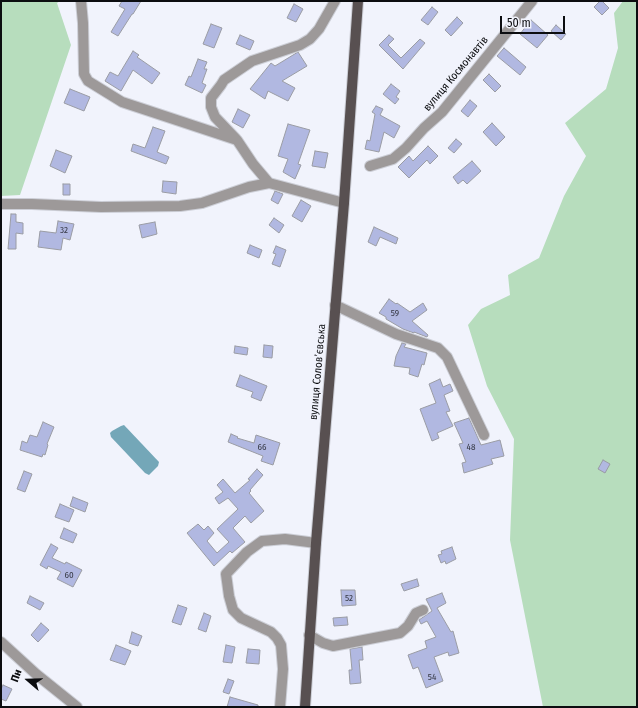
<!DOCTYPE html>
<html>
<head>
<meta charset="utf-8">
<style>
  body { margin:0 }
  #map { position:relative; width:638px; height:708px; overflow:hidden; background:#f1f3fc; font-family:"Fira Sans Condensed",sans-serif }
  canvas { display:block }
  .frame { position:absolute; inset:0; border:2px solid #0c0d10; pointer-events:none }
  .north { position:absolute; left:8px; top:660px; width:40px; height:40px; -webkit-text-stroke:3px #f1f3fc; paint-order:stroke; rotate:290deg; font-size:11px; font-weight:700; line-height:16px; text-align:center; color:#0c0d10 }
  .north::after { content:''; display:block; margin:auto; width:14px; height:18px; background:#0c0d10; clip-path:polygon(50% 0,100% 100%,50% 72%,0 100%) }
  .scale { position:absolute; left:500px; top:16px; width:65px; height:18px; box-sizing:border-box; border:2px solid #0c0d10; border-top:0; padding-left:5px; font-size:12px; line-height:14px; white-space:nowrap; color:#0c0d10; -webkit-text-stroke:3px #f1f3fc; paint-order:stroke }
</style>
</head>
<body>
<div id="map">
<canvas width="638" height="708"></canvas>
<div class="frame"></div>
<div class="north">Пн</div>
<div class="scale">50 m</div>
</div>
<script>
const context = document.querySelector('canvas').getContext('2d');
context.lineJoin = 'round';
function fill(path, color) { context.fillStyle = color; context.fill(path, 'evenodd'); }
const shape = rows => new Path2D(rows.map(r => 'M' + r).join(''));
function strokePath(path, color, width, dash) { context.strokeStyle = color; context.lineWidth = width; context.lineCap = dash ? 'butt' : 'round'; context.setLineDash(dash || []); context.stroke(path); }
function label(font, color, halo, rows, align = 'center') {
  context.font = font + ' "Fira Sans Condensed",sans-serif'; context.lineWidth = 3; context.setLineDash([]); context.textBaseline = 'middle'; context.strokeStyle = halo; context.fillStyle = color; for (const [text, x, y, turn = 0] of rows) {
    context.save(); context.translate(x, y); context.rotate((+turn || 0) * Math.PI / 180); context.textAlign = isNaN(turn) ? turn : align; if (halo) context.strokeText(text, 0, 0); context.fillText(text, 0, 0); context.restore();
  }
}
fill(shape([
  [1,1,60,1,57,3,71,45,20,195,1,196],
  [623,1,637,1,637,707,543,707,510,540,514,439,487,386,468,325,481,309,510,295,508,275,539,258,564,196,586,156,565,123,606,89,618,48,614,13]
]), '#b7ddbd');
fill(shape([
  [124,425,159,462,158,466,149,475,145,473,111,437,110,433,112,431,121,426]
]), '#74a7b8');
const building = shape([
  [122,1,141,1,133,14,132,14,118,36,111,32,125,9,119,6,122,1],
  [600,1,602,1,609,8,602,15,594,7,600,1],
  [294,4,303,9,296,22,287,18,294,4],
  [432,7,438,12,428,25,421,20,432,7],
  [457,17,463,23,451,36,445,30,457,17],
  [531,20,548,35,537,48,520,34,531,20],
  [211,24,222,28,214,48,203,44,211,24],
  [556,25,566,34,561,40,551,31,556,25],
  [240,35,254,41,250,50,236,44,240,35],
  [389,35,394,39,388,45,401,58,420,39,425,43,403,69,379,45,389,35],
  [504,48,526,67,520,75,497,56,504,48],
  [133,51,139,55,137,57,160,73,152,84,133,70,121,91,105,81,110,72,118,76,133,51],
  [298,52,307,66,282,81,295,88,288,101,268,91,265,99,250,89,271,63,275,66,298,52],
  [198,59,207,62,204,69,207,69,202,83,206,85,202,93,185,85,189,76,191,77,198,59],
  [489,74,501,86,495,92,483,80,489,74],
  [391,84,400,91,396,97,399,99,395,104,383,94,391,84],
  [70,89,90,97,84,111,64,103,70,89],
  [470,100,477,106,468,117,461,111,470,100],
  [376,106,383,109,380,115,400,126,394,138,384,132,379,152,365,149,367,140,370,141,375,114,372,112,376,106],
  [238,109,250,115,243,128,232,122,238,109],
  [492,123,505,137,496,146,483,132,492,123],
  [288,124,310,130,298,164,301,165,295,179,283,172,288,159,278,156,288,124],
  [153,127,165,131,157,152,169,157,166,164,131,151,133,144,145,148,153,127],
  [456,139,462,144,454,153,448,148,456,139],
  [428,146,438,156,430,164,427,160,409,178,398,167,409,156,413,161,428,146],
  [56,150,72,156,65,173,50,166,56,150],
  [315,151,328,153,325,168,312,166,315,151],
  [472,161,481,171,467,184,463,180,458,184,453,177,472,161],
  [163,181,177,182,176,194,162,192,163,181],
  [63,184,70,184,70,195,63,195,63,184],
  [275,191,283,194,278,204,271,200,275,191],
  [301,200,311,206,302,222,292,216,301,200],
  [11,214,16,214,16,222,23,223,23,234,16,233,16,249,8,249,11,214],
  [274,218,284,225,279,233,269,225,274,218],
  [58,221,74,224,70,240,63,238,61,250,38,247,40,231,56,233,58,221],
  [155,222,157,234,142,238,139,225,155,222],
  [374,227,398,238,396,244,380,237,376,246,368,242,374,227],
  [250,245,262,250,259,258,247,253,250,245],
  [276,246,286,250,280,267,272,264,276,254,273,253,276,246],
  [389,299,396,304,397,303,410,312,423,303,427,310,412,321,428,335,427,337,414,332,414,333,403,329,386,319,386,317,379,313,389,299],
  [402,343,406,344,404,347,427,353,424,365,422,364,418,377,409,374,410,368,394,366,396,356,402,343],
  [264,345,273,346,272,358,263,357,264,345],
  [235,346,248,348,247,355,234,353,235,346],
  [240,375,267,386,261,401,251,397,253,392,236,386,240,375],
  [440,379,443,387,450,384,453,391,444,395,450,411,446,412,453,426,437,433,439,438,432,441,420,409,436,403,429,384,440,379],
  [469,418,481,445,500,440,504,456,491,459,493,464,464,473,462,463,466,462,459,444,463,443,454,423,469,418],
  [43,422,54,427,47,444,48,445,45,455,43,454,42,457,20,450,22,441,27,443,30,435,37,437,43,422],
  [231,434,238,437,237,438,254,443,256,435,280,443,273,465,261,461,263,456,228,442,231,434],
  [603,460,610,464,605,473,598,469,603,460],
  [257,469,263,475,250,490,251,491,249,493,264,511,251,523,245,516,233,528,245,542,232,553,230,551,214,566,187,533,198,524,204,530,208,526,214,533,207,541,217,553,229,542,217,529,238,509,228,498,219,504,215,498,223,492,217,485,223,479,235,493,250,480,248,479,257,469],
  [24,471,32,474,25,492,17,489,24,471],
  [73,497,88,503,85,512,70,506,73,497],
  [60,504,74,510,69,522,55,517,60,504],
  [64,528,77,534,73,543,60,538,64,528],
  [51,544,58,548,52,558,65,564,66,562,82,570,73,587,57,579,61,572,48,566,47,569,40,565,51,544],
  [452,547,456,559,446,564,445,561,441,563,438,555,442,554,441,551,452,547],
  [417,579,419,586,404,591,401,584,417,579],
  [341,590,355,590,356,605,342,606,341,590],
  [442,593,446,603,437,608,451,632,453,631,459,653,449,656,448,652,434,657,443,681,426,688,418,667,413,669,408,655,427,648,425,641,436,637,427,621,421,624,419,620,432,611,426,599,442,593],
  [30,596,44,603,40,610,27,603,30,596],
  [178,605,187,608,181,625,172,622,178,605],
  [204,613,211,616,206,632,198,629,204,613],
  [347,617,348,625,334,626,333,618,347,617],
  [41,623,49,630,38,642,31,635,41,623],
  [132,632,142,636,138,646,129,643,132,632],
  [116,645,131,651,125,665,110,660,116,645],
  [226,645,235,647,232,663,223,662,226,645],
  [362,647,363,660,359,660,361,683,350,684,349,670,352,670,350,649,362,647],
  [248,649,260,650,259,664,246,663,248,649],
  [228,679,234,681,229,694,223,692,228,679],
  [3,685,12,689,6,701,1,699,1,689,3,685],
  [230,697,258,705,258,707,227,707,230,697]
]);
fill(building, '#b1b8e1');
strokePath(building, '#9a9ca4', 1);
const street = shape([
  [81,1,83,23,84,74,88,81,122,102,237,140,253,164,269,183],
  [236,139,215,117,211,107,211,98,221,85,224,80,252,61,300,45,310,39,319,29,335,1],
  [370,166,393,159,406,148,424,128,442,112,532,1],
  [1,204,32,204,101,207,180,206,202,203,249,187,269,183,344,203],
  [335,305,396,334,438,348,447,357,484,435],
  [309,635,323,643,333,646,400,633,408,626,416,613,423,610],
  [1,642,36,674,77,707],
  [280,707,283,669,281,645,277,638,271,632,241,618,233,610,229,596,226,574,247,552,262,541,285,539,316,543]
]);
const primary = shape([
  [305,707,316,543,344,203,358,1]
]);
strokePath(street, '#ccced6', 12);
strokePath(primary, '#ccced6', 12);
strokePath(street, '#9d9999', 10);
strokePath(primary, '#585051', 10);
label('9px', '#353844', null, [
  ["32",64,230],
  ["59",395,313],
  ["66",262,447],
  ["48",471,447],
  ["60",69,575],
  ["52",349,598],
  ["54",432,677]
]);
label('11px', '#0c0d10', '#f1f3fc', [
  ["вулиця Космонавтів",456,74,-50],
  ["вулиця Соловʼєвська",318,372,-85]
]);
</script>
</body>
</html>
